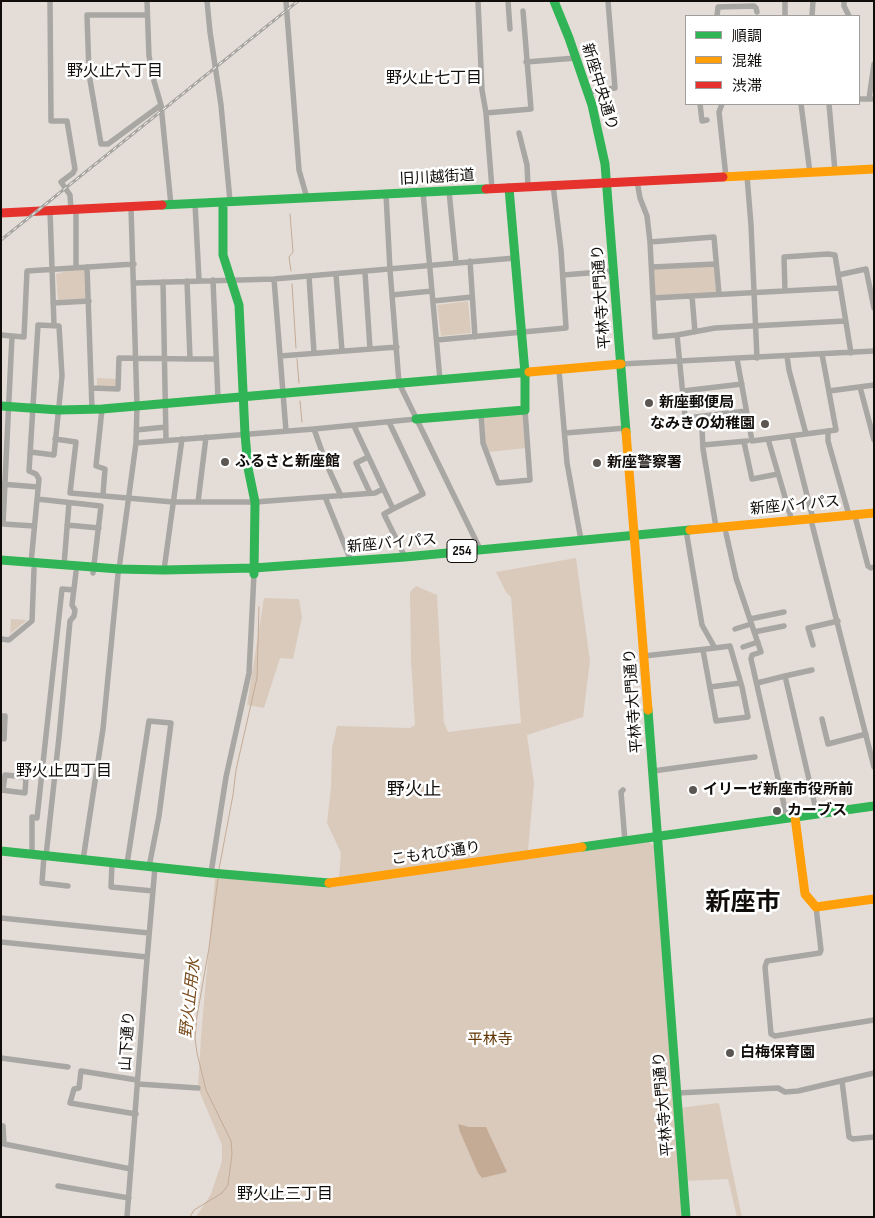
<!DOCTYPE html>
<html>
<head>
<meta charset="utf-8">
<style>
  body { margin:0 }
  #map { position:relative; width:875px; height:1218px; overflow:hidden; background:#e4ddd7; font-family:"Sofia Sans Condensed","Noto Sans JP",sans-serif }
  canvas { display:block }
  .frame { position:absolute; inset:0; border:2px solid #110d0a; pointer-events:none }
  .legend { position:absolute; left:685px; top:15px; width:175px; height:90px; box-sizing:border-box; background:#fff; border:1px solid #a09e9d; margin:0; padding:6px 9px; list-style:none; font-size:15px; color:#110d0a }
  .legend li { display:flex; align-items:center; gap:10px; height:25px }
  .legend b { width:25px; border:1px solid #a09e9d }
</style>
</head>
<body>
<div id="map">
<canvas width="875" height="1218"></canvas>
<div class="frame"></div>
<ul class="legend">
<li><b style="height:6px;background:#30b455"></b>順調</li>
<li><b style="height:6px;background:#ff9f0a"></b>混雑</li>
<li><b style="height:6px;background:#e5322d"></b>渋滞</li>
</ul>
</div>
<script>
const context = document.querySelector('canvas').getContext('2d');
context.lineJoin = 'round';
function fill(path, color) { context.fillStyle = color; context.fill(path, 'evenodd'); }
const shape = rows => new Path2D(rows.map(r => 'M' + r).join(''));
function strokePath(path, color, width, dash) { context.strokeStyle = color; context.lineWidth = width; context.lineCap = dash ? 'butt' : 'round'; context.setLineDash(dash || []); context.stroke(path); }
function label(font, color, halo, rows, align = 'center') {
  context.font = font + ' "Sofia Sans Condensed","Noto Sans JP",sans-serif'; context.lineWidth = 5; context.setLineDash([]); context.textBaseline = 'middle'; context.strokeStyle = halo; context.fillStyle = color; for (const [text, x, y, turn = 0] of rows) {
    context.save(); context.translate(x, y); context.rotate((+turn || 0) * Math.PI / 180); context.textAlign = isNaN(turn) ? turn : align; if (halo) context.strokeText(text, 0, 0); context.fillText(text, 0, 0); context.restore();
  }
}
fill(shape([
  [716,264,719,294,653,298,652,267],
  [84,269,86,271,87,299,58,300,56,274,67,271],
  [468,301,471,333,441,336,437,305],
  [97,378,116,379,116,385,114,387,97,386],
  [522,414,524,415,526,448,489,452,485,442,484,418,486,417],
  [576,558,590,661,583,717,527,735,534,783,528,851,339,877,341,853,327,823,331,787,332,748,337,726,410,728,415,725,411,660,410,592,416,586,437,595,444,723,448,732,521,723,511,597,506,592,496,572],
  [264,598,299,599,302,617,293,659,280,658,264,708,247,705],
  [11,619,27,620,10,634],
  [648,841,654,846,682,1217,196,1217,211,1194,222,1161,222,1145,198,1088,201,1036,215,878,335,885],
  [719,1103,731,1165,742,1217,737,1217,728,1179,684,1181,678,1108]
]), '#dacabc');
fill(shape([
  [458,1124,469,1127,486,1127,507,1172,482,1178,478,1173,460,1132]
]), '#c4ab96');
strokePath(shape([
  [290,214,293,252,289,257,291,271],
  [292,284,296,348],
  [297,359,299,383],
  [300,401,302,422],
  [219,869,233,795,236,770,257,678,259,607],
  [190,1217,194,1210,222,1193,228,1185,232,1154,231,1141,206,1090,197,1053,195,1038,197,1016,209,948,218,879]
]), '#c4ab96', 1);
strokePath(shape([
  [50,1,51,121,67,121,75,169,73,173,61,182,70,195,71,210],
  [147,1,149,56,154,81,161,105,171,205],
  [207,1,210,32,221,105,230,201],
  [286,1,299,170,307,198],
  [478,1,482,90,486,113,492,189],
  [508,1,510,29],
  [785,1,785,16],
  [844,1,844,6,849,16],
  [147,15,87,15,89,74,101,144,108,144,161,105],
  [717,16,718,7,754,6,756,8,757,12],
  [812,16,813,1],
  [526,62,576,58],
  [588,92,615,88,608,1],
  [859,99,874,99],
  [869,99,874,64],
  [700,104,702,121,707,120],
  [722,104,719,112,726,177],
  [801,104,810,173],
  [829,104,835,171],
  [486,113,531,109,523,11],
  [519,133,527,165,528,187],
  [747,176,751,225,757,358],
  [637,181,640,198,647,216,650,242,655,337,677,335,685,416,687,418,746,411],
  [449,191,456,262],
  [423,192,440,380],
  [386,194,390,270,399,383,480,549],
  [195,203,199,280],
  [76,209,76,267],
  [50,211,54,325],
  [650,242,714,237,719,294],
  [470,261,475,337],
  [87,267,92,409],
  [652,267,716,264],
  [365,272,370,349],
  [336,274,342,351],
  [563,275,613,271],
  [838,275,866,269,874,308],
  [309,276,314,353],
  [274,279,286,431],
  [213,280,218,399],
  [163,282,166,440],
  [135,283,274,279,515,258],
  [785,291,784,257,828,254,835,255,851,353],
  [392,295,432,291],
  [692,296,695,332],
  [653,298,840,288],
  [433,301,472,297],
  [53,303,89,301],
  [1,335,24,337,27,271,134,264],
  [677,335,715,328,845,321],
  [12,336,3,524,34,526],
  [437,340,566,328,561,250,553,185],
  [280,356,397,347],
  [787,356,789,370,806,434],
  [190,359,216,359],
  [737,359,752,441,836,430,822,354],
  [621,364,874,351],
  [559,370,567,463,581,540],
  [860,387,874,440],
  [92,388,118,389,119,358,190,359,187,281],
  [683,391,742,384],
  [829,391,874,385],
  [102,409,96,466,105,469,103,495],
  [481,414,483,443,498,483,530,480,525,410],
  [389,422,423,494,393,509],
  [354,426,393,509,384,514,405,557],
  [702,428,703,449,716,527],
  [314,429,326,463,341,496],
  [136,430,166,427],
  [828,431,828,441,849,515],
  [565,433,626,428],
  [792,436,813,519],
  [55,439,76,442,70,493,173,502,255,502,375,493,383,489],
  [768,439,792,521],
  [744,442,752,479,778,474],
  [136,443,314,429,416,419],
  [703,445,747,441],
  [31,452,54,455,62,376,59,326,38,325,29,471,36,474,39,479,31,563],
  [368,457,356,463,370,493],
  [1,484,38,487],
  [325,497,351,561],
  [37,499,101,506,93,573],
  [198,502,206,437],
  [856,520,868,566,871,568,874,567],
  [812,524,874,767],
  [67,525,99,528],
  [726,533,736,578,761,652,752,655,751,659,787,818],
  [64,565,69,503],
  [119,569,136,443,137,406,131,207],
  [164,570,182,439],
  [750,619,784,612],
  [735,629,751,624],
  [754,632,784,626],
  [1,639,9,640,32,621,34,569],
  [813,645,808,628,838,621],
  [743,647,758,642],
  [703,650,716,721,748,717,742,687,730,646,715,648],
  [644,656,715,648,702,625,687,536],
  [812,670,785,676,817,814],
  [757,683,785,676],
  [710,687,741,683],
  [1,716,5,716,4,739],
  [822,719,828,744,866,734],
  [653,771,755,757],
  [1,790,25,793,26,777,5,775,3,790],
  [623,790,621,792,625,842],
  [32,854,32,817,37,818,62,589,74,590],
  [44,856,42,883,68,886],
  [46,856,59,737,70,621,74,616,75,610,72,605,76,572],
  [83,860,103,729,118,574],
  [112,863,111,887,153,891],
  [127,864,149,721,171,723,159,816,149,867],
  [211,873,226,777,249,673,254,574],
  [816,907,821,950,820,953,767,961,765,967,771,1034,775,1036,874,1020],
  [1,918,149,933],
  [1,942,147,957],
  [1,1058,68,1067],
  [842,1081,849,1137,853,1139,874,1137],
  [138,1084,198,1088],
  [677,1093,778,1088,785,1092,798,1091,874,1073],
  [136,1114,70,1103,74,1089,79,1088,81,1071,137,1080],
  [1,1126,3,1126,4,1144,131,1169],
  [58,1186,129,1198],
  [127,1217,146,971,155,867]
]), '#a9a7a4', 5.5);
strokePath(shape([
  [554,1,569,38,592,105,605,164,626,432],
  [223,202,223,255,239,305,245,434,248,468,255,502,254,574],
  [162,205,486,189],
  [1,406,59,410,102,409,529,372],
  [416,419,525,410,525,373,509,188],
  [1,560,119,569,164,570,254,568,405,557,690,530],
  [648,710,686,1217],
  [582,847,874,806],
  [1,851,211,873,329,883]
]), '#30b455', 9);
strokePath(shape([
  [723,177,874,169],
  [529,372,621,364],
  [626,432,648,710],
  [690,530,874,513],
  [795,817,805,894,816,907,874,899],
  [329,883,582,847]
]), '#ff9f0a', 9);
strokePath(shape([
  [486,189,723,177],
  [1,213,162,205]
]), '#e5322d', 9);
const rail = shape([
  [1,240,298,1]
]);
strokePath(rail, '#a8a5a1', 3);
strokePath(rail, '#fff', 1, [4]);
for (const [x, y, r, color] of [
  [649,403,5,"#5b5652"],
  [765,424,5,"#5b5652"],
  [225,462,5,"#5b5652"],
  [597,463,5,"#5b5652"],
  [693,790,5,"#5b5652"],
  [777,811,5,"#5b5652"],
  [730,1053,5,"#5b5652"]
]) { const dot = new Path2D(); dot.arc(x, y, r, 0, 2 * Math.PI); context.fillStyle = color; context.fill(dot); strokePath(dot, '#fff', 2); }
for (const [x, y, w] of [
  [462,551,30]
]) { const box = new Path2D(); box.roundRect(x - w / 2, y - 11.5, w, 23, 4); context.fillStyle = '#fff'; context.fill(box); strokePath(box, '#110d0a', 1); }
label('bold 14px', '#110d0a', null, [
  ["254",462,551]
]);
label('15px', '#110d0a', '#fff', [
  ["新座中央通り",599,87,73],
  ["旧川越街道",437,178,-3],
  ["平林寺大門通り",602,297,-94],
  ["新座バイパス",795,506,-5],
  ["新座バイパス",392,544,-5],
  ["平林寺大門通り",634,701,-94],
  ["こもれび通り",436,854,-8],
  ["山下通り",128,1041,-86],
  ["平林寺大門通り",664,1104,-95]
]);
label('bold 15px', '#110d0a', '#fff', [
  ["新座郵便局",659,403],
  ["なみきの幼稚園",755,424,"right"],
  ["ふるさと新座館",235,462],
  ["新座警察署",607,463],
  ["イリーゼ新座市役所前",703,790],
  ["カーブス",787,811],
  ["白梅保育園",740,1053]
], 'left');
label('15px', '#603400', '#fff', [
  ["平林寺",490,1040]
]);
label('16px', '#110d0a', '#fff', [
  ["野火止六丁目",115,72],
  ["野火止七丁目",434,79],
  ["野火止四丁目",64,772],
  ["野火止三丁目",285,1195]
]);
label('italic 16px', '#794c1e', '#fff', [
  ["野火止用水",191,998,-84]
]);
label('18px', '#110d0a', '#fff', [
  ["野火止",414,790]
]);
label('bold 25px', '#110d0a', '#fff', [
  ["新座市",743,904]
]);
</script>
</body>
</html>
